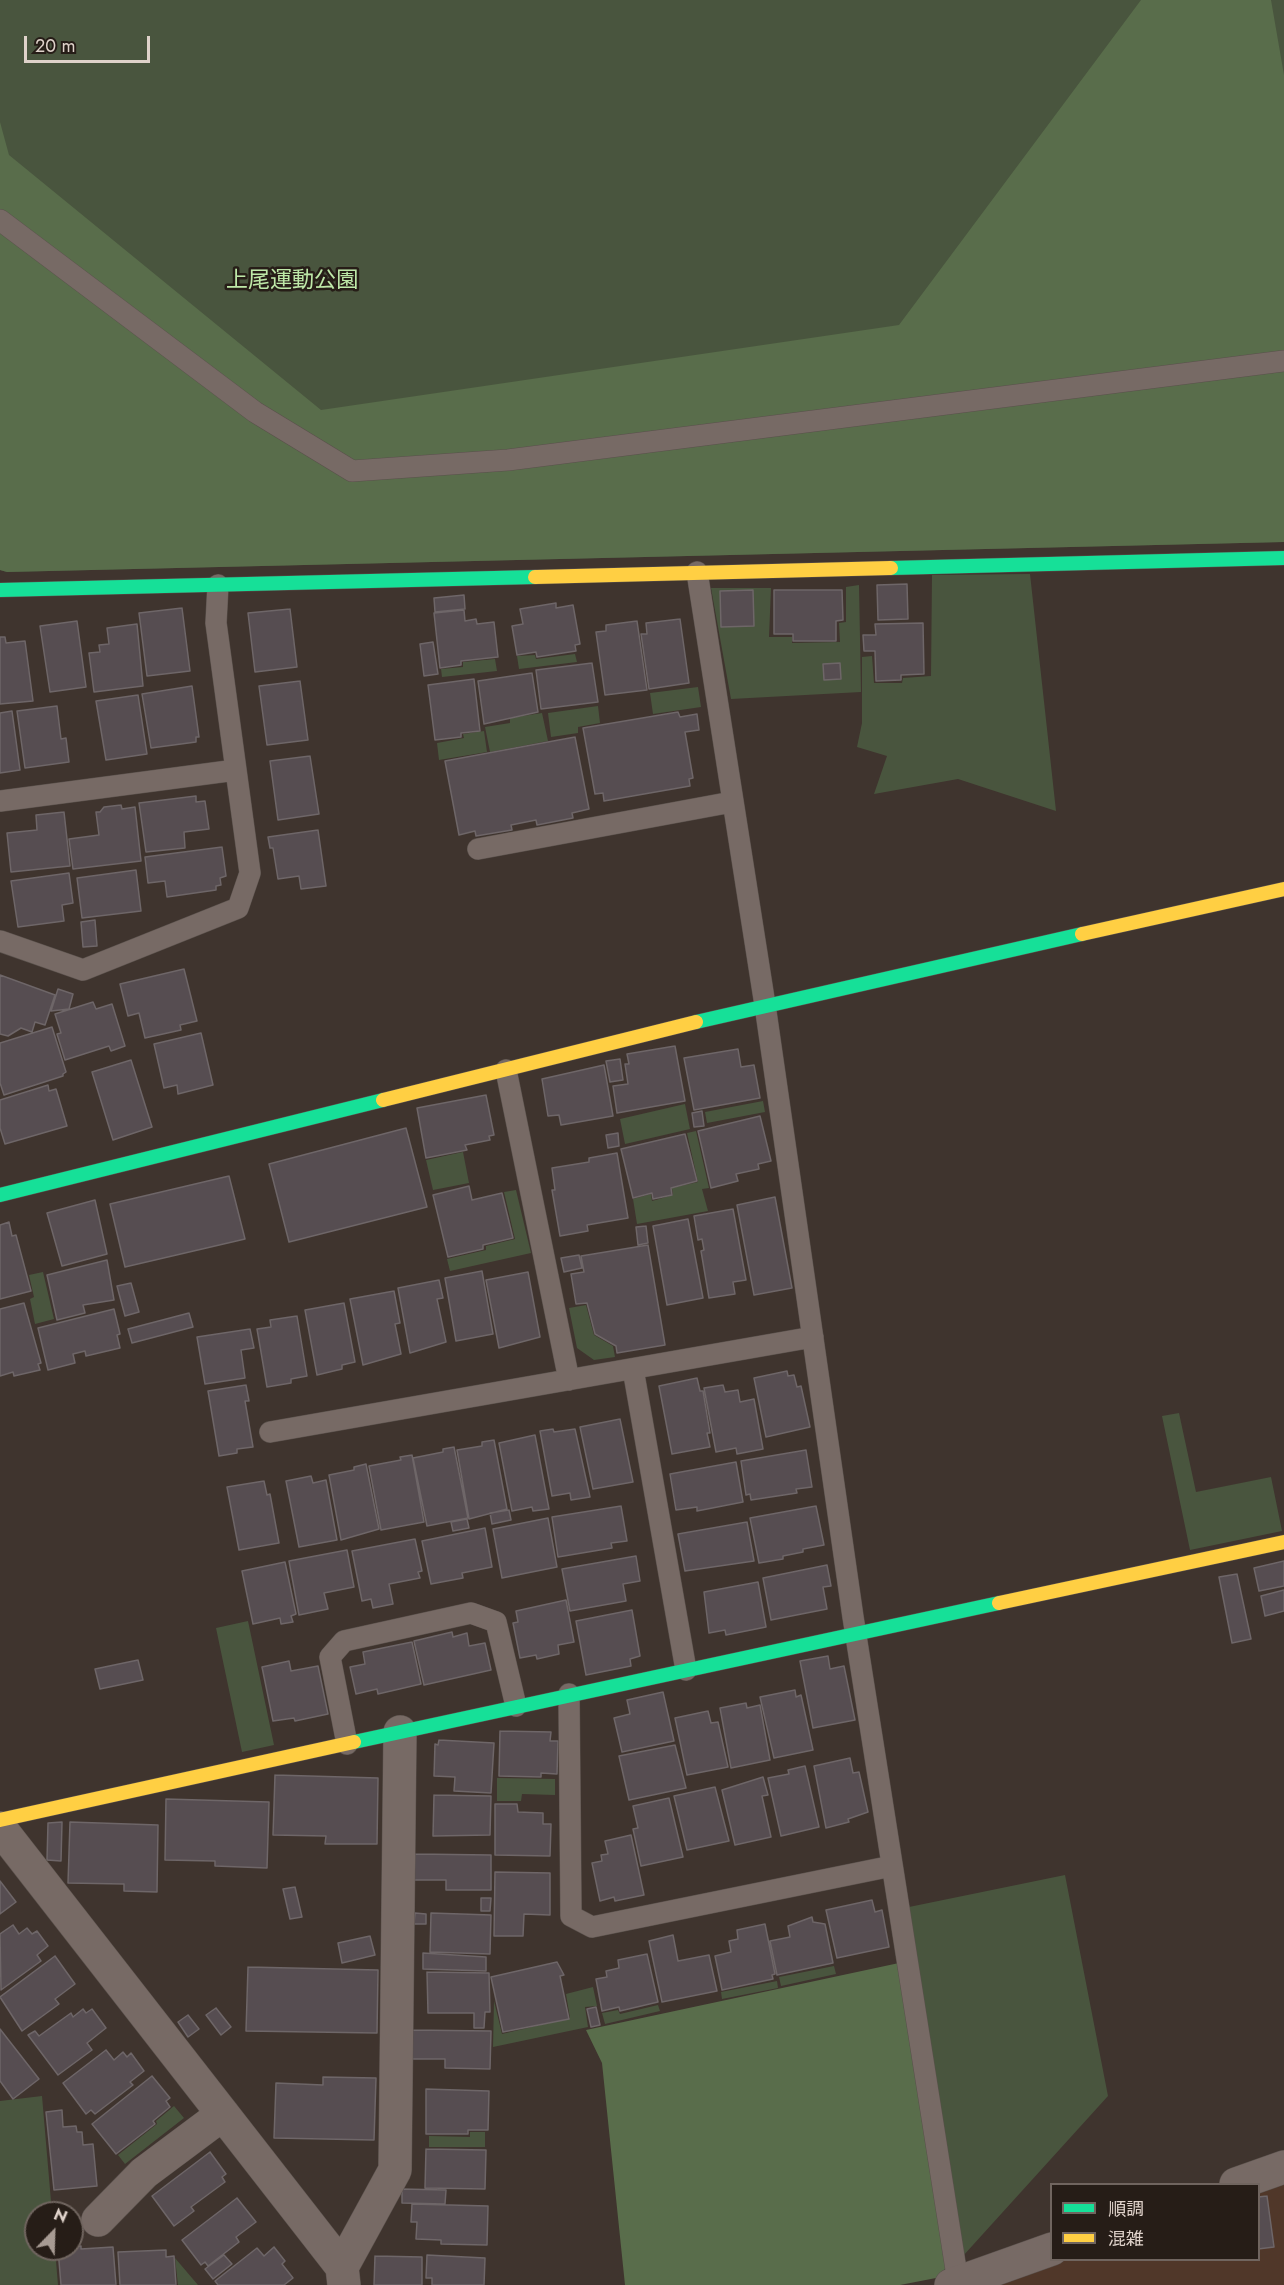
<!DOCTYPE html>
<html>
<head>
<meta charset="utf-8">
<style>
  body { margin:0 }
  #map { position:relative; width:1284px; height:2285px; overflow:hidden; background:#3f342e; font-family:Jost,"Noto Sans JP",sans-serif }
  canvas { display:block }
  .legend { position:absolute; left:1050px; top:2183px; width:210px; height:78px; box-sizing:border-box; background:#261d17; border:2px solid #70655f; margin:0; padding:8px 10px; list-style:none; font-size:18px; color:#dfd2ca }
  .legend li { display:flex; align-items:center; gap:12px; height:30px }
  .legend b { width:30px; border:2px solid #70655f }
  .north { position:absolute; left:24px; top:2201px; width:60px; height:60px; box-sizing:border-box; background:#261d17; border:2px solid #70655f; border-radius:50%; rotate:23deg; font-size:16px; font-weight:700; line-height:24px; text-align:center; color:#dfd2ca }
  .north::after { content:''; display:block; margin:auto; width:21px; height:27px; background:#a79b93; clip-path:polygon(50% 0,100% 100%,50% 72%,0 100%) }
  .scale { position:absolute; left:24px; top:36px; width:126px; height:27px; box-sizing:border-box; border:3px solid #dfd2ca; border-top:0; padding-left:8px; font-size:18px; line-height:21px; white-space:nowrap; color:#dfd2ca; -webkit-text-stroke:4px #261d17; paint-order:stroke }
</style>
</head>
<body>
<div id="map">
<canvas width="1284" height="2285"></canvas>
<ul class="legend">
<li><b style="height:8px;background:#16e098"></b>順調</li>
<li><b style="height:8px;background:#ffcf43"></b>混雑</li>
</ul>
<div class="north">N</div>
<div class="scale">20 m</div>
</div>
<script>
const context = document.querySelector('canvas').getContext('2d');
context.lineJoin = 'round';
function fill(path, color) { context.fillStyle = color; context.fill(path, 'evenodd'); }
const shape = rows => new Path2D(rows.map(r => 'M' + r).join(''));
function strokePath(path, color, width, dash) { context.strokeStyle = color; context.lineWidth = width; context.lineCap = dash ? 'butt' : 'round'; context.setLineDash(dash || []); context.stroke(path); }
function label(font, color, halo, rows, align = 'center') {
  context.font = font + ' Jost,"Noto Sans JP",sans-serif'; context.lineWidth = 5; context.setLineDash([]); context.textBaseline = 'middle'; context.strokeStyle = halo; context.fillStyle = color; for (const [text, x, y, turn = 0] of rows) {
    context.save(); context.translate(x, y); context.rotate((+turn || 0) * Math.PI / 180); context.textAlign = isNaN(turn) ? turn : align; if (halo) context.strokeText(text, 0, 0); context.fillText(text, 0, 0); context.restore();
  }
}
fill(shape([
  [1284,2176,1284,2285,986,2285,1054,2260,1258,2260,1258,2184]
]), '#503729');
fill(shape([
  [0,0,1284,0,1284,542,7,572,0,570],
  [1030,574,1056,811,958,779,874,794,887,756,857,747,862,723,862,657,872,656,874,683,902,683,903,678,931,676,932,575],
  [859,585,861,692,731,699,711,588,771,588,769,637,792,637,792,643,840,642,839,623,846,622,846,587],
  [575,654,577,662,519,669,517,656,535,655,536,659],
  [495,659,497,671,442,677,441,669,463,667,463,662],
  [698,687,701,707,653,714,650,693],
  [598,706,600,723,578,727,578,733,551,737,548,713],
  [542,713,548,741,490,752,485,727,510,723,510,718],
  [484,731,487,752,439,760,437,743,464,738,463,734],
  [763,1101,765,1112,707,1123,705,1112],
  [685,1104,690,1129,625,1144,620,1119],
  [696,1131,709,1188,702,1189,708,1211,637,1224,633,1199,651,1194,652,1201,673,1195,672,1188,698,1182,687,1133],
  [463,1152,469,1183,433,1190,426,1160],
  [516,1190,531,1253,450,1271,447,1259,486,1250,486,1246,515,1239,504,1192],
  [43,1272,54,1319,35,1324,30,1299,34,1297,29,1275],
  [586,1305,594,1335,613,1346,615,1357,594,1360,577,1348,569,1308],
  [1179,1413,1196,1492,1271,1477,1282,1531,1190,1550,1162,1416],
  [248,1621,274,1745,242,1752,216,1628],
  [497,1778,555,1779,555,1795,522,1794,521,1801,497,1801],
  [1065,1875,1108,2096,963,2256,909,1907],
  [834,1966,836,1974,781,1986,779,1977],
  [777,1981,778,1988,722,1999,721,1992],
  [593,1987,597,2006,585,2007,588,2027,493,2047,494,2001,502,2034,570,2018,566,1994],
  [658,2005,660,2011,605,2024,602,2013,618,2010,620,2014],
  [42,2096,52,2213,36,2213,36,2249,55,2249,58,2285,0,2285,0,2101],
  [174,2106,184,2118,125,2164,118,2155,157,2124,156,2121],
  [470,2132,485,2132,485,2147,429,2147,429,2136,470,2137],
  [175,2258,198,2285,178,2285]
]), '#49553e');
fill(shape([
  [1141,0,1271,0,1284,75,1284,542,7,572,0,570,0,122,9,155,321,410,899,325],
  [899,1963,947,2267,936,2278,900,2285,625,2285,602,2063,586,2030]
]), '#596d4b');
const building = shape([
  [907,584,908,619,878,620,877,585,907,584],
  [753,590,754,626,721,627,720,591,753,590],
  [774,590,842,590,843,620,836,621,836,641,793,641,793,634,774,634,774,590],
  [464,595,465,609,435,612,434,598,464,595],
  [556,603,556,608,573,605,580,644,575,645,576,651,537,657,536,652,517,655,512,626,523,624,520,609,556,603],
  [182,608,190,671,147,676,139,613,182,608],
  [290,609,297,667,255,672,248,613,290,609],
  [464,610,465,621,476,619,477,624,494,622,498,657,461,661,461,665,440,668,434,613,464,610],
  [680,619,689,683,649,689,641,634,647,634,646,623,680,619],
  [77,621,86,687,50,692,40,626,77,621],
  [637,621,647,690,605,695,596,632,606,631,606,625,637,621],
  [923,623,924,674,901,675,901,680,876,681,875,651,864,651,863,635,876,635,875,624,923,623],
  [137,624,143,686,94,692,89,653,100,652,99,645,109,644,107,628,137,624],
  [0,637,5,637,6,643,25,641,33,701,0,704,0,637],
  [433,642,438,674,424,676,420,644,433,642],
  [592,663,598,702,541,709,536,670,592,663],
  [840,663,841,679,824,680,823,664,840,663],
  [532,673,538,712,484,724,478,681,532,673],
  [474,679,480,731,461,733,461,737,435,740,428,685,474,679],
  [300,681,308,740,267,745,259,686,300,681],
  [192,686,199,737,196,737,196,742,151,748,142,694,192,686],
  [138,695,147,754,106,760,96,701,138,695],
  [57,706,61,739,66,738,69,762,25,768,17,711,57,706],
  [12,711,20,770,0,773,0,713,12,711],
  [678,712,680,717,697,714,699,730,685,732,693,778,689,779,690,786,604,801,603,793,595,794,583,728,678,712],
  [575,737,589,809,572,813,573,818,537,825,536,820,511,825,512,830,476,836,475,831,459,835,445,761,575,737],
  [310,756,319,814,278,820,270,761,310,756],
  [196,796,196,802,205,801,209,829,184,832,185,848,146,852,139,803,196,796],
  [121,805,122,809,135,807,141,861,73,869,69,839,99,835,96,812,100,812,104,807,121,805],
  [64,812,70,866,11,872,7,833,37,830,36,815,64,812],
  [318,830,326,886,301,889,299,876,278,879,273,848,270,848,268,837,318,830],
  [222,847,226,876,220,878,221,885,216,886,216,890,167,897,165,881,148,883,145,857,222,847],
  [136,870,141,911,82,918,77,878,136,870],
  [69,873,73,903,62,905,64,921,18,927,11,881,69,873],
  [95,920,97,946,83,947,81,922,95,920],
  [184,969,197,1021,180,1025,181,1030,145,1038,139,1013,128,1016,120,984,184,969],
  [0,975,55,995,45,1025,35,1022,32,1032,21,1028,8,1036,0,1034,0,975],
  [58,989,73,994,69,1009,51,1011,58,989],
  [93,1002,96,1009,112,1004,125,1046,111,1051,109,1046,65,1060,57,1034,61,1033,55,1014,93,1002],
  [52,1027,66,1072,63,1074,63,1076,4,1095,0,1083,0,1043,52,1027],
  [201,1033,213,1085,178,1094,177,1085,164,1088,154,1044,201,1033],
  [675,1046,685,1101,617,1113,613,1086,628,1084,625,1064,629,1064,627,1054,675,1046],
  [738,1049,741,1067,754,1065,760,1098,694,1110,684,1058,738,1049],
  [620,1059,623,1080,610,1082,606,1061,620,1059],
  [131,1060,152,1127,113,1140,92,1072,131,1060],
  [604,1065,613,1116,561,1125,559,1115,548,1116,542,1079,604,1065],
  [48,1085,49,1091,56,1089,67,1126,5,1144,0,1128,0,1100,48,1085],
  [486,1095,494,1135,489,1136,490,1140,465,1145,467,1150,426,1158,417,1108,486,1095],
  [702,1111,704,1126,694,1127,692,1113,702,1111],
  [760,1116,771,1161,758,1164,759,1169,736,1174,738,1181,711,1188,698,1131,760,1116],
  [406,1128,427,1207,289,1242,269,1164,406,1128],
  [618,1133,619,1146,608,1148,606,1135,618,1133],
  [685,1134,697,1181,671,1188,672,1195,653,1199,652,1193,633,1198,621,1149,685,1134],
  [617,1153,628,1218,587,1225,588,1231,560,1236,552,1190,555,1190,552,1168,589,1162,589,1158,617,1153],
  [229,1176,245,1239,125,1267,110,1204,229,1176],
  [469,1186,472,1200,502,1193,513,1238,483,1245,483,1249,448,1257,433,1195,469,1186],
  [775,1197,792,1288,754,1295,737,1205,775,1197],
  [95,1200,107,1254,62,1266,47,1213,95,1200],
  [733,1209,746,1280,733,1282,735,1294,709,1298,701,1251,704,1250,702,1239,698,1240,694,1216,733,1209],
  [688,1219,703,1298,667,1305,653,1226,688,1219],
  [9,1222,12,1236,16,1235,31,1291,0,1299,0,1225,9,1222],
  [646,1226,648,1243,638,1245,636,1227,646,1226],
  [648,1245,665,1345,617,1353,616,1346,595,1334,587,1303,576,1304,571,1274,584,1272,581,1256,648,1245],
  [579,1255,582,1268,564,1272,561,1258,579,1255],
  [107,1260,114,1300,83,1305,85,1313,57,1320,47,1275,107,1260],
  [482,1271,493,1334,456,1341,445,1278,482,1271],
  [528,1272,540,1337,499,1348,486,1280,528,1272],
  [439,1280,443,1298,437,1299,446,1342,410,1353,398,1288,439,1280],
  [131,1283,139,1312,125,1316,117,1286,131,1283],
  [394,1291,400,1323,395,1324,401,1354,363,1365,350,1299,394,1291],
  [24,1303,41,1363,38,1364,40,1370,14,1376,13,1372,0,1376,0,1309,24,1303],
  [344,1303,355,1362,342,1365,342,1369,317,1375,305,1310,344,1303],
  [114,1309,120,1334,117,1335,120,1348,86,1356,85,1351,73,1354,75,1363,48,1370,38,1328,114,1309],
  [189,1313,193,1327,132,1343,128,1329,189,1313],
  [297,1316,307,1376,291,1379,291,1383,267,1387,257,1329,271,1327,270,1320,297,1316],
  [250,1329,254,1348,241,1350,245,1378,205,1384,197,1337,250,1329],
  [787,1371,788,1376,794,1375,797,1387,801,1386,810,1427,766,1437,754,1378,787,1371],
  [697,1378,700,1391,703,1391,710,1433,707,1433,710,1447,672,1454,659,1386,697,1378],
  [246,1385,249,1401,245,1401,253,1447,237,1449,237,1453,219,1456,208,1391,246,1385],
  [723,1385,725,1392,738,1390,740,1402,754,1399,763,1449,737,1454,736,1448,716,1452,704,1388,723,1385],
  [620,1419,633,1482,593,1489,580,1427,620,1419],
  [553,1429,554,1432,575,1429,590,1497,571,1500,570,1493,552,1496,540,1431,553,1429],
  [535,1435,549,1509,533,1511,532,1507,512,1511,499,1443,535,1435],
  [494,1440,507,1509,469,1519,457,1450,482,1446,482,1442,494,1440],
  [454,1447,468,1518,427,1526,413,1458,443,1452,443,1449,454,1447],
  [806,1450,812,1487,796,1489,797,1493,751,1500,750,1494,746,1495,741,1461,806,1450],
  [412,1455,424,1522,381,1530,369,1466,401,1460,400,1457,412,1455],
  [736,1462,743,1502,697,1511,697,1507,676,1510,670,1474,736,1462],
  [366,1464,379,1529,341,1540,329,1475,354,1470,354,1467,366,1464],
  [311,1476,313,1483,326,1480,337,1540,299,1547,286,1481,311,1476],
  [264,1481,267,1495,270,1494,279,1543,239,1550,227,1487,264,1481],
  [621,1506,627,1541,611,1543,612,1548,558,1557,552,1517,621,1506],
  [816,1506,824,1545,803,1549,803,1552,783,1556,783,1559,759,1563,750,1518,816,1506],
  [509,1510,511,1520,492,1524,490,1513,509,1510],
  [548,1518,557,1567,502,1578,493,1529,548,1518],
  [467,1519,469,1528,453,1531,451,1522,467,1519],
  [747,1522,754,1561,685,1571,678,1534,747,1522],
  [485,1528,492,1567,462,1573,463,1578,431,1584,422,1541,485,1528],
  [415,1539,422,1571,418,1572,420,1578,389,1584,393,1604,373,1608,371,1599,362,1601,352,1551,415,1539],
  [347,1550,354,1587,324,1593,328,1609,299,1615,289,1561,347,1550],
  [636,1556,640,1581,623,1584,626,1601,570,1611,562,1569,636,1556],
  [1284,1561,1284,1586,1259,1591,1254,1568,1284,1561],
  [285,1562,296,1614,291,1616,293,1622,281,1624,280,1618,253,1624,242,1571,285,1562],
  [827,1565,831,1586,823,1587,827,1609,771,1620,763,1578,827,1565],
  [1237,1574,1251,1639,1232,1643,1219,1577,1237,1574],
  [758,1582,766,1627,726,1635,725,1630,709,1633,704,1592,758,1582],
  [1284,1590,1284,1611,1265,1616,1261,1596,1284,1590],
  [566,1600,574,1642,558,1645,559,1654,537,1659,536,1655,520,1658,513,1623,518,1622,516,1611,566,1600],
  [632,1610,640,1656,630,1659,631,1666,586,1675,576,1621,632,1610],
  [452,1632,453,1637,467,1633,469,1646,485,1643,491,1670,424,1685,414,1641,452,1632],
  [412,1642,421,1684,378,1694,377,1689,356,1694,350,1667,365,1664,363,1652,412,1642],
  [828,1656,830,1669,844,1666,855,1720,813,1728,800,1661,828,1656],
  [138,1660,143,1680,100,1689,95,1669,138,1660],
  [289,1661,291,1671,318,1666,328,1714,295,1721,294,1718,273,1721,262,1667,289,1661],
  [795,1690,796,1697,801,1695,813,1750,774,1758,760,1697,795,1690],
  [663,1692,674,1741,622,1752,614,1718,630,1714,627,1700,663,1692],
  [746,1703,747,1708,760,1705,770,1760,731,1768,720,1708,746,1703],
  [708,1711,711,1723,718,1722,728,1767,687,1775,675,1718,708,1711],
  [500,1731,551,1732,550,1741,558,1741,557,1774,541,1773,541,1777,499,1776,500,1731],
  [439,1740,494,1743,491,1793,454,1791,455,1777,434,1776,435,1744,438,1745,439,1740],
  [675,1745,686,1788,629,1800,619,1756,675,1745],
  [850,1758,853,1773,859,1772,868,1812,848,1819,849,1822,826,1828,814,1766,850,1758],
  [805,1766,819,1827,781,1836,768,1778,789,1774,788,1770,805,1766],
  [275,1775,378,1778,377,1844,325,1844,326,1836,273,1835,275,1775],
  [763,1777,768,1795,762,1796,771,1837,735,1845,722,1790,763,1777],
  [715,1787,729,1841,687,1850,674,1796,715,1787],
  [434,1795,491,1796,490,1835,433,1836,434,1795],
  [669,1798,683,1857,641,1866,633,1829,638,1828,633,1806,669,1798],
  [166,1799,269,1802,267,1868,215,1866,215,1861,165,1860,166,1799],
  [495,1804,517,1804,518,1812,543,1813,543,1824,551,1824,550,1856,495,1855,495,1804],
  [62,1822,61,1861,47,1860,48,1823,62,1822],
  [70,1822,158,1825,157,1892,124,1891,124,1884,68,1883,70,1822],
  [631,1835,644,1895,615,1901,614,1897,600,1901,592,1863,602,1861,601,1855,608,1854,605,1841,631,1835],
  [415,1854,491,1855,491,1890,446,1890,446,1880,414,1880,415,1854],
  [495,1872,550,1873,550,1915,524,1914,523,1936,494,1936,495,1872],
  [0,1881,16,1902,0,1914,0,1881],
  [295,1887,302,1917,290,1919,283,1889,295,1887],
  [481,1898,491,1898,490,1911,481,1911,481,1898],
  [872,1900,875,1912,882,1910,889,1947,837,1958,826,1910,872,1900],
  [415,1913,426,1914,426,1924,414,1924,415,1913],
  [431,1913,491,1915,490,1954,430,1952,431,1913],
  [812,1917,813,1922,825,1924,833,1963,777,1975,770,1941,790,1937,788,1926,812,1917],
  [765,1924,775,1974,772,1975,773,1979,722,1990,715,1956,731,1952,729,1941,738,1939,737,1930,765,1924],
  [13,1925,19,1934,27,1928,32,1934,37,1931,48,1946,37,1955,41,1961,1,1990,0,1934,13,1925],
  [673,1935,678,1961,709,1955,717,1991,662,2002,649,1941,673,1935],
  [370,1936,375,1955,342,1963,338,1943,370,1936],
  [423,1953,486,1957,486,1971,423,1969,423,1953],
  [647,1954,658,2002,620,2011,619,2007,602,2011,596,1979,607,1977,606,1971,619,1968,618,1960,647,1954],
  [55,1956,75,1984,55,1999,59,2004,22,2031,0,1997,55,1956],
  [557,1962,564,1975,560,1976,569,2019,503,2032,491,1977,557,1962],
  [248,1967,378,1970,377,2033,246,2031,248,1967],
  [427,1972,489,1973,490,2012,485,2012,484,2028,474,2028,474,2013,428,2013,427,1972],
  [596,2007,600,2025,591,2027,587,2009,596,2007],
  [216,2008,231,2027,221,2035,206,2015,216,2008],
  [83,2009,86,2013,92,2009,106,2028,87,2043,92,2050,58,2075,28,2035,35,2031,39,2036,71,2013,73,2017,83,2009],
  [188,2015,199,2029,188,2037,178,2022,188,2015],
  [0,2029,39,2079,13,2099,0,2081,0,2029],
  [411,2030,491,2031,490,2069,445,2068,445,2059,410,2059,411,2030],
  [106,2050,114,2060,123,2052,127,2057,131,2053,144,2071,130,2082,133,2085,95,2114,91,2110,86,2114,63,2083,106,2050],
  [152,2076,170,2098,166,2101,170,2107,153,2121,155,2124,116,2154,92,2124,152,2076],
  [323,2077,376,2078,374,2140,274,2138,276,2083,323,2085,323,2077],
  [426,2089,489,2091,488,2130,468,2130,468,2134,426,2134,426,2089],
  [62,2110,63,2127,76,2126,77,2132,82,2132,83,2145,93,2144,97,2186,54,2190,46,2112,62,2110],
  [426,2149,486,2150,485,2189,425,2188,426,2149],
  [210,2152,226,2174,222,2177,225,2182,191,2207,194,2211,174,2226,152,2196,210,2152],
  [402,2189,446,2190,445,2204,402,2203,402,2189],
  [1267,2196,1274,2247,1258,2249,1258,2197,1267,2196],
  [237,2198,256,2222,236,2237,239,2242,208,2266,205,2262,201,2265,182,2240,237,2198],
  [412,2204,488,2206,487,2245,441,2244,441,2240,416,2239,417,2222,411,2222,412,2204],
  [81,2246,81,2249,113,2247,116,2285,61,2285,58,2249,81,2246],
  [274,2247,285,2261,282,2264,293,2278,284,2285,218,2285,215,2281,257,2248,264,2256,274,2247],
  [166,2250,166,2257,174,2256,176,2285,120,2285,118,2252,166,2250],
  [224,2255,232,2264,213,2279,205,2269,224,2255],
  [427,2255,485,2258,484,2285,432,2285,432,2278,426,2278,427,2255],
  [375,2256,422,2257,422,2285,374,2285,375,2256]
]);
fill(building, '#564d51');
strokePath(building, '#6e6668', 1.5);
const lane = shape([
  [0,220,255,412,352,471,508,460,1284,361],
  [697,572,765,1005,853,1617,958,2282],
  [0,801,236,770],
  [478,849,732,802],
  [0,941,83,970,238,908,250,873,216,623,218,585],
  [506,1070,569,1380],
  [633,1369,686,1670],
  [270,1432,813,1337],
  [569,1694,571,1916,592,1927,892,1866],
  [347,1744,330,1657,344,1641,471,1613,496,1622,516,1706]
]);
const street = shape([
  [0,1828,342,2267,344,2285],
  [1236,2184,1284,2167],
  [98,2220,144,2173,223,2114],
  [342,2267,395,2170,400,1732],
  [951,2285,1052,2249]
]);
const fast = shape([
  [891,568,1284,558],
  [0,590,535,577],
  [696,1022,1082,934],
  [0,1195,383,1100],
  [354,1742,999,1603]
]);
const slow = shape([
  [535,577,891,568],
  [1082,934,1284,889],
  [383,1100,696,1022],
  [999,1603,1284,1542],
  [0,1820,354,1742]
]);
strokePath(lane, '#5a514c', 22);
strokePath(street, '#5a514c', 34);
strokePath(fast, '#5a514c', 15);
strokePath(slow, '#5a514c', 15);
strokePath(lane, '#776a65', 21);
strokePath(street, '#776a65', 33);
strokePath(fast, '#16e098', 14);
strokePath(slow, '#ffcf43', 14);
label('22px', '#bee8a8', '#261d17', [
  ["上尾運動公園",292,282]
]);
</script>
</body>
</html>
